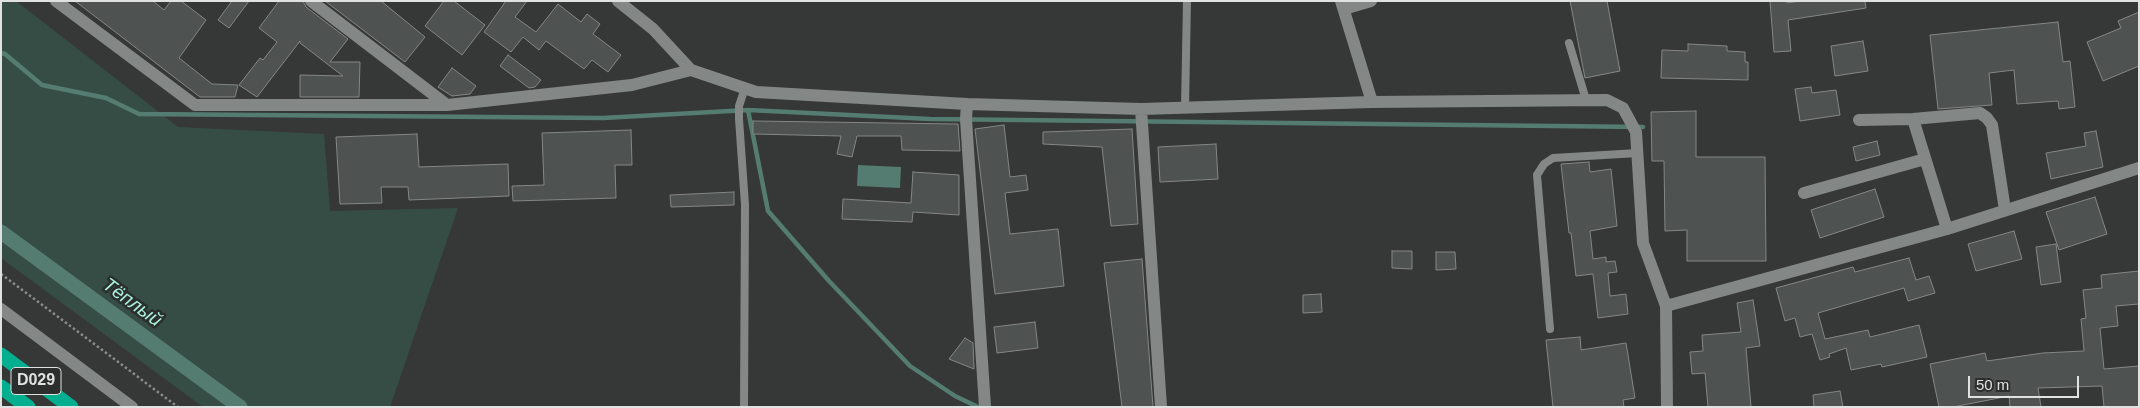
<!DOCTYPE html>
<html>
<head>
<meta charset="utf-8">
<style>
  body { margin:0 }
  #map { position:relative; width:2140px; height:408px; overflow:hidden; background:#353837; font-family:Arial,sans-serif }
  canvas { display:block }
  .frame { position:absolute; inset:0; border:2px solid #e0e2e1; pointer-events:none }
  .scale { position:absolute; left:1968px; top:376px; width:111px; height:22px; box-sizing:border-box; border:2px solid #e0e2e1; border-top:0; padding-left:6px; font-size:15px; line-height:18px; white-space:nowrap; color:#e0e2e1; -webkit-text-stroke:4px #2b2e2d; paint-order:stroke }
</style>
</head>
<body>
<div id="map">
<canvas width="2140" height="408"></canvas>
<div class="frame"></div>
<div class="scale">50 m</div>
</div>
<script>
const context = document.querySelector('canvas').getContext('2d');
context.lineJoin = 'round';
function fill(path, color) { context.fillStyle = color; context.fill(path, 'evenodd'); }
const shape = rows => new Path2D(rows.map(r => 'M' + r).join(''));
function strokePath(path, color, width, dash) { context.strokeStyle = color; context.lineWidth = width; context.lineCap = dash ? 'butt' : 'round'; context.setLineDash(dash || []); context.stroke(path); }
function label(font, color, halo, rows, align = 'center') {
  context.font = font + ' Arial,sans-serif'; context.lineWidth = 5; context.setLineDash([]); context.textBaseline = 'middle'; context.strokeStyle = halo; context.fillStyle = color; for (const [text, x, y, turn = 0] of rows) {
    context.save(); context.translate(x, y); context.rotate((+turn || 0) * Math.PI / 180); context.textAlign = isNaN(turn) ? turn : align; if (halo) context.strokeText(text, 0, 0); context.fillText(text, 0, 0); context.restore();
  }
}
fill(shape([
  [1,1,16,1,178,127,324,134,330,211,458,208,390,407,203,407,1,258]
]), '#364d46');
fill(shape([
  [858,165,901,167,900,188,857,186]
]), '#557c70');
strokePath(shape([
  [1,53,5,54,42,85,106,98,139,114,603,118,748,110,930,119,1643,127],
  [748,110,768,211,829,281,910,366,955,396,978,407]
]), '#557c70', 4.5);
strokePath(shape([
  [1,232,240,407]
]), '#557c70', 15);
const building = shape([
  [75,1,153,1,164,10,171,1,181,1,206,20,179,58,212,84,238,85,235,97,200,97,75,1],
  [232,1,249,1,229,28,218,20,232,1],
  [279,1,303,1,306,7,348,39,330,62,360,62,359,97,300,97,300,75,343,76,300,43,300,41,257,97,239,85,260,58,263,60,277,42,259,28,279,1],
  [325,1,381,1,425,37,405,62,325,1],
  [444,1,454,1,485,25,462,55,425,26,444,1],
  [506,1,527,1,515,17,536,32,558,4,581,22,587,14,600,24,593,34,621,55,608,72,592,60,584,69,546,41,539,50,523,37,511,52,484,32,506,1],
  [1570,1,1607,1,1620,71,1585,78,1570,1],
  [1770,1,1787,1,1787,3,1801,1,1865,1,1866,8,1788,20,1791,51,1774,52,1770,1],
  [2139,12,2139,66,2103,81,2087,42,2121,28,2118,21,2139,12],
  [2058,22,2063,62,2070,61,2075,107,2059,109,2058,101,2017,104,2014,70,1989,73,1992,105,1938,109,1930,35,2058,22],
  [1863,41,1868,71,1835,76,1831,46,1863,41],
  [1688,44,1727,46,1727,51,1745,52,1745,62,1748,62,1748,80,1661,78,1662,50,1688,51,1688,44],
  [508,55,541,80,535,87,529,88,500,66,508,55],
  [452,68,476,86,470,94,452,96,438,87,452,68],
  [1811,87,1812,93,1836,90,1840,115,1800,121,1795,89,1811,87],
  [1696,111,1696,157,1765,157,1766,261,1687,261,1687,230,1665,231,1664,161,1652,161,1651,112,1696,111],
  [753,121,958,124,960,151,902,150,901,136,857,136,852,157,837,154,841,136,753,134,753,121],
  [1004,125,1010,177,1026,175,1028,190,1005,193,1010,234,1058,229,1064,286,995,294,975,129,1004,125],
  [1132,129,1138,224,1111,226,1102,147,1043,144,1043,132,1132,129],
  [631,130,632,165,615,165,616,198,513,201,512,186,544,185,542,133,631,130],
  [2096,131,2103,167,2051,179,2046,153,2086,146,2084,133,2096,131],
  [417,134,419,167,508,164,509,196,409,200,408,187,381,187,382,203,340,204,336,137,417,134],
  [1877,141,1880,155,1856,161,1853,147,1877,141],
  [1216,144,1218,179,1160,182,1158,147,1216,144],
  [1589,162,1590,172,1611,169,1617,226,1590,231,1593,259,1606,257,1606,262,1615,261,1617,272,1608,273,1610,296,1626,294,1628,314,1598,318,1593,274,1576,276,1571,233,1569,233,1561,164,1589,162],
  [913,172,959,175,959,215,913,212,912,222,842,219,843,199,911,203,913,172],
  [1875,189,1884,217,1820,238,1811,210,1875,189],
  [734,192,734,205,671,207,670,195,734,192],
  [2095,197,2107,234,2059,250,2046,212,2095,197],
  [2014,231,2022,259,1976,271,1968,244,2014,231],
  [2056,244,2061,282,2041,285,2036,247,2056,244],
  [1392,251,1412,251,1412,269,1392,268,1392,251],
  [1436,252,1455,252,1456,269,1436,270,1436,252],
  [1909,258,1916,280,1929,276,1935,293,1908,301,1904,288,1818,313,1825,339,1868,330,1870,337,1919,325,1927,357,1882,367,1881,364,1851,370,1846,348,1829,354,1830,357,1820,360,1812,334,1800,337,1795,318,1785,321,1776,288,1853,267,1855,272,1909,258],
  [1142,259,1153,407,1122,407,1104,263,1142,259],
  [2139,271,2139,304,2116,306,2118,326,2100,328,2104,369,2139,366,2139,407,2104,407,2102,386,2038,388,2041,407,2010,407,2009,396,1953,407,1939,407,1930,364,1985,353,1987,361,2043,353,2084,351,2081,319,2086,318,2083,290,2102,288,2101,275,2139,271],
  [1321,294,1322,312,1303,313,1303,295,1321,294],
  [1753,300,1760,346,1746,348,1751,407,1708,407,1705,373,1692,374,1690,352,1703,351,1702,335,1741,332,1737,303,1753,300],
  [1035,322,1038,348,997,353,994,327,1035,322],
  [1580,337,1581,350,1626,343,1635,398,1623,400,1624,407,1553,407,1546,340,1580,337],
  [965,338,973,343,974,369,949,359,965,338],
  [1840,391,1843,407,1814,407,1813,395,1840,391]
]);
fill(building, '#4e5251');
strokePath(building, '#848786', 1);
strokePath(shape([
  [1,274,178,407]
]), '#8a8c8b', 2.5, [2.5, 2.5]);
strokePath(shape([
  [1569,43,1586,100],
  [1185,108,1187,1],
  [1550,329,1537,175,1544,164,1553,158,1638,153],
  [744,407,745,205,739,119,739,106,745,88]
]), '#838786', 8);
strokePath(shape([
  [56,1,195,105,447,105,632,85,691,70],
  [311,1,447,105],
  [618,1,653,29,691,70,756,92,967,104,1141,109,1372,102,1607,100,1623,108,1636,132,1643,243,1666,306],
  [1341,1,1372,102],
  [1344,9,1371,1],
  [967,104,966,119,985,407],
  [1141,109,1161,407],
  [1913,119,1947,229],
  [1859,120,1913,119,1980,113,1987,118,1992,125,2005,210],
  [1804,193,1925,159],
  [1667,407,1666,306,1947,229,2139,168]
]), '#838786', 12);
strokePath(shape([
  [1,309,132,407]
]), '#838786', 12);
strokePath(shape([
  [1,355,71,407],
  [1,387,28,407]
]), '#04af8f', 15);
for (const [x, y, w] of [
  [36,381,50]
]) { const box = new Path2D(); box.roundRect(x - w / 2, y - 13.5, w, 27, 4); context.fillStyle = '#2b2e2d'; context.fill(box); strokePath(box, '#e0e2e1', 1); }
label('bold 16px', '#e0e2e1', null, [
  ["D029",36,381]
]);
label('italic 19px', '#a8f0db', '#2b2e2d', [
  ["Тёплый",132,303,36]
]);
</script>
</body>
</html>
